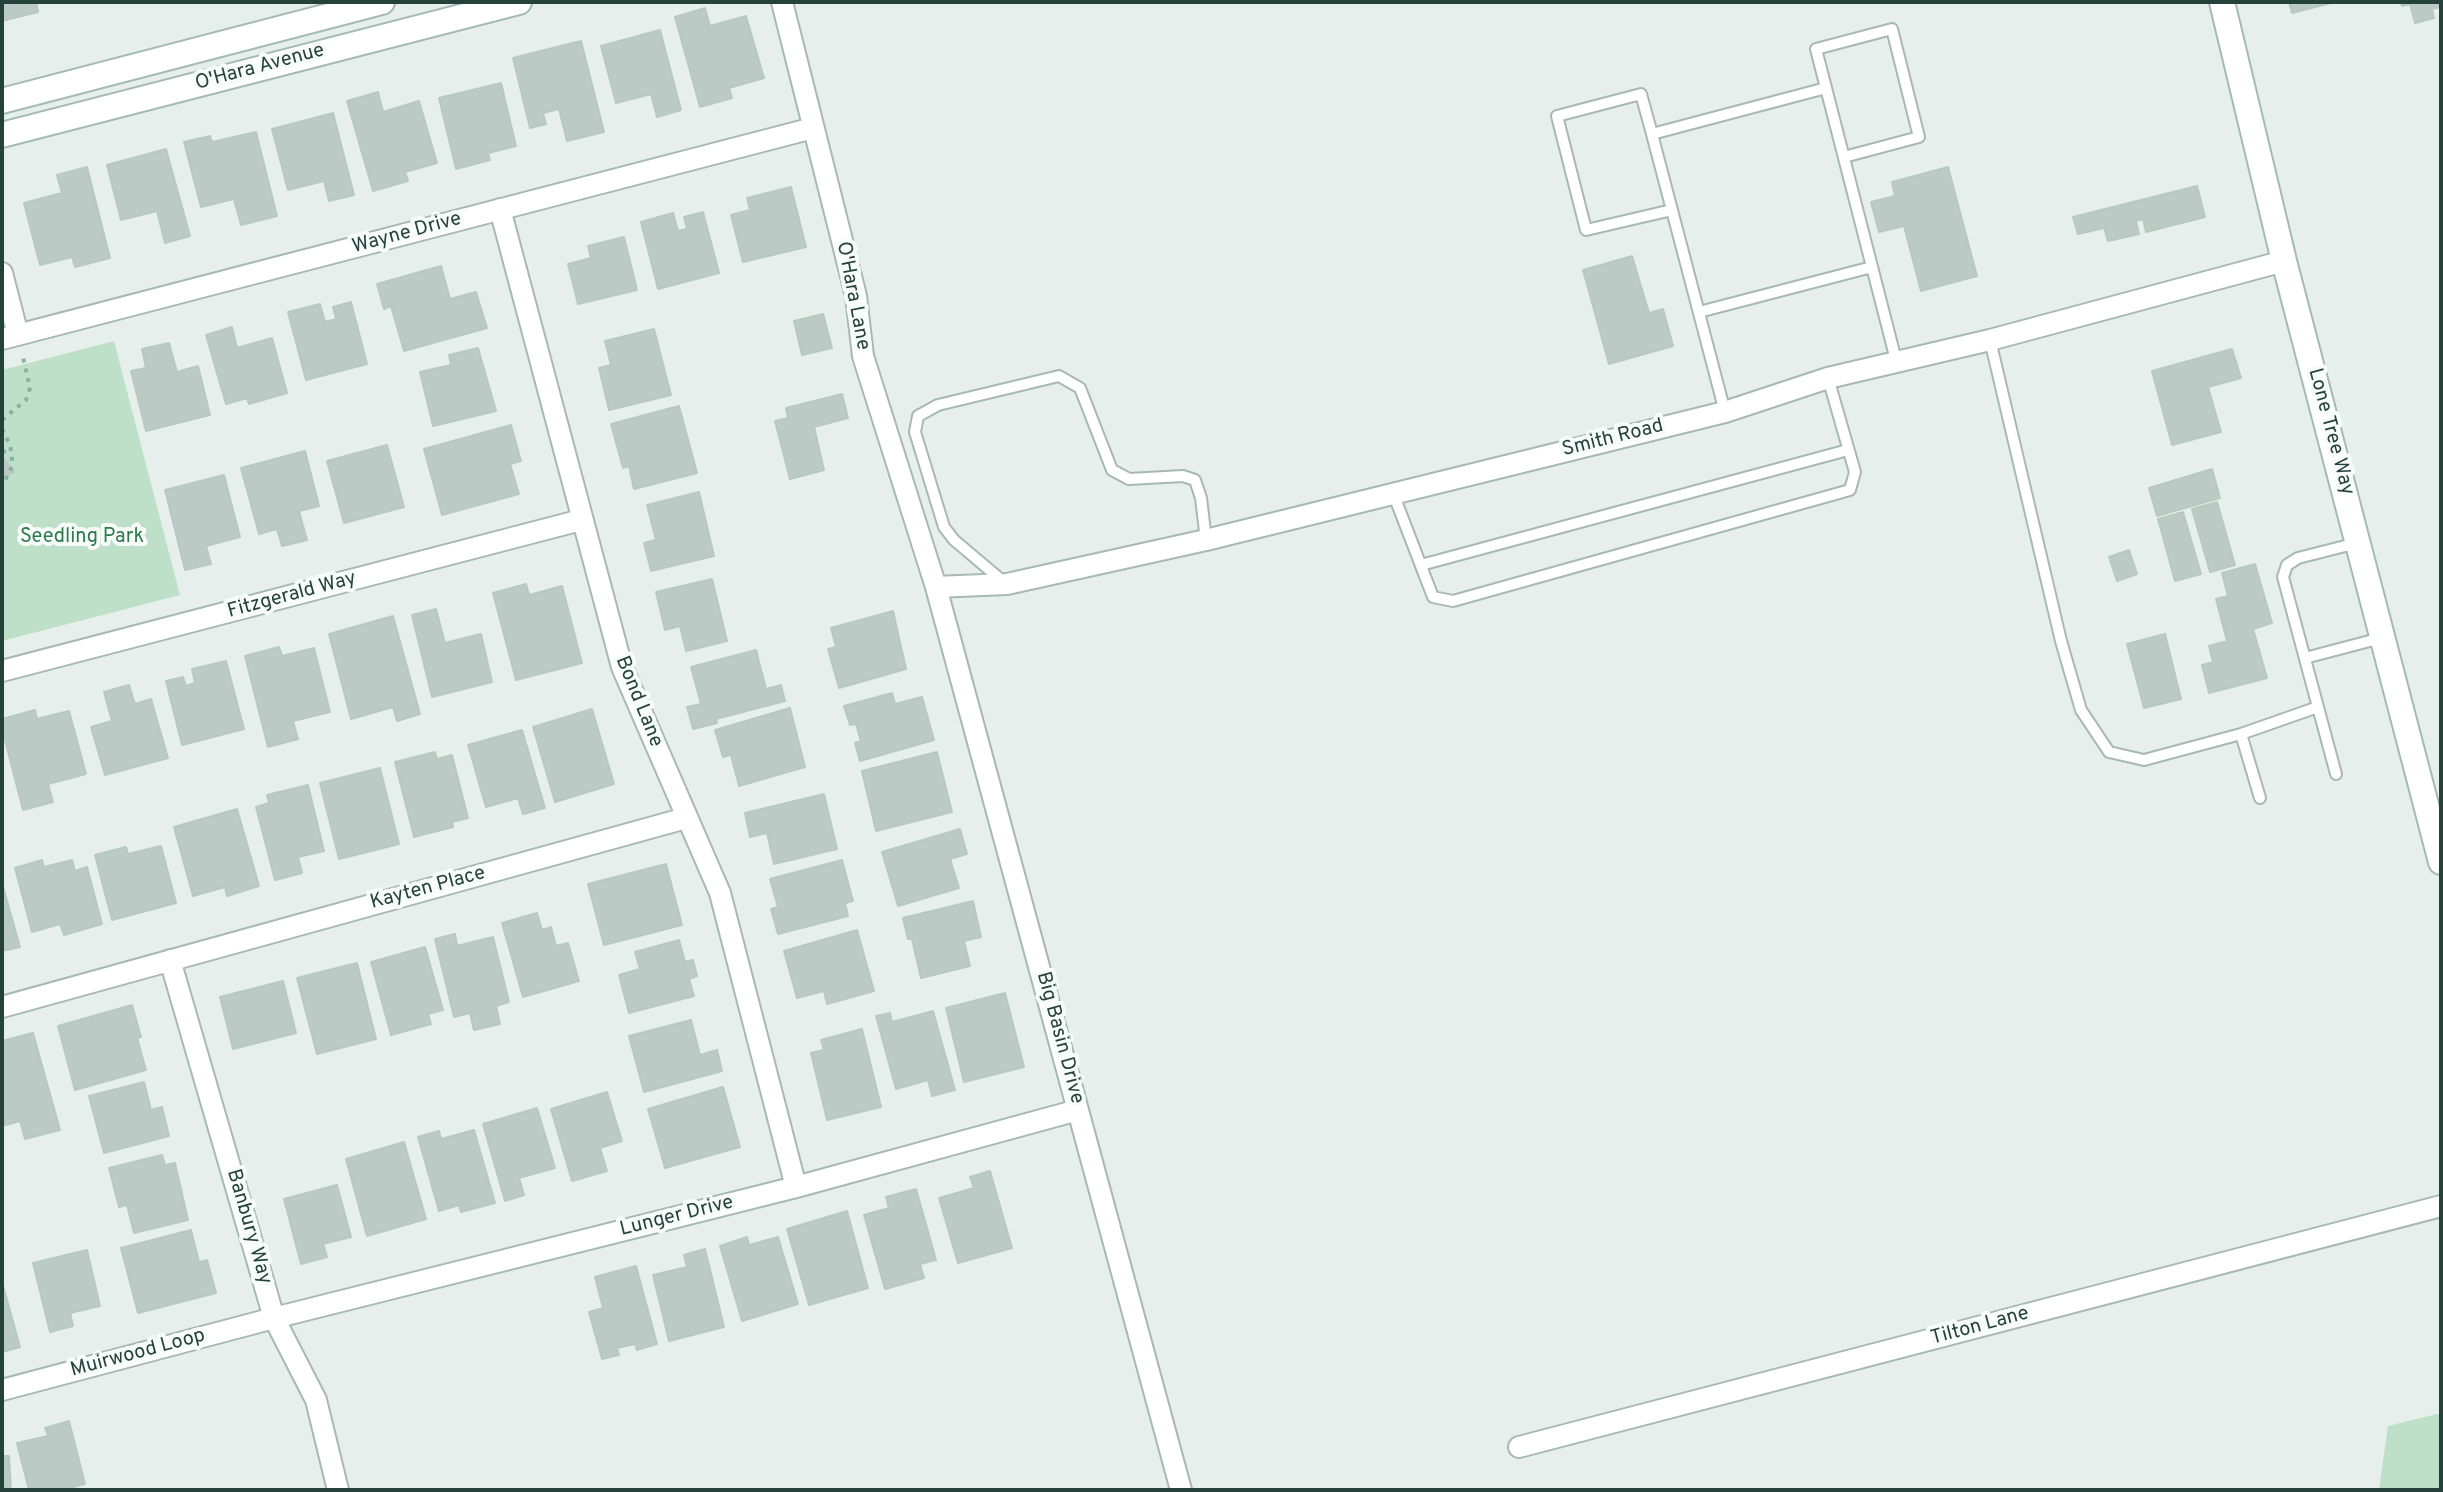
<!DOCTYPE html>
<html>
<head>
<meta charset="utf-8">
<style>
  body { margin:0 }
  #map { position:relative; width:2443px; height:1492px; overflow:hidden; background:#e6efeb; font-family:Overpass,sans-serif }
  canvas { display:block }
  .frame { position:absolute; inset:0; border:4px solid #24423a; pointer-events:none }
</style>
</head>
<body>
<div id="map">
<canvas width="2443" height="1492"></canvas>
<div class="frame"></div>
</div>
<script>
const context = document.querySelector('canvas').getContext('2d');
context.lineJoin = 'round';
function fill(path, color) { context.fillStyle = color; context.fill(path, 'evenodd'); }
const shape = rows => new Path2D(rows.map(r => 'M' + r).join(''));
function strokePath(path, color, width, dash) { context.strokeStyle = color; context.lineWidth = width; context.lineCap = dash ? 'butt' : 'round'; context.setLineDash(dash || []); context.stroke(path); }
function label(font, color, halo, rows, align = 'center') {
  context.font = font + ' Overpass,sans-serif'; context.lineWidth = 8; context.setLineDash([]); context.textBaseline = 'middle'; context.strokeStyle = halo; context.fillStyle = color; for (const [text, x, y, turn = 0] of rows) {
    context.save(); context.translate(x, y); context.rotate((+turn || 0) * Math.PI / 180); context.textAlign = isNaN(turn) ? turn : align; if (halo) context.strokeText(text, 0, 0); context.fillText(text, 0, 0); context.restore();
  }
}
fill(shape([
  [114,341,180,595,2,641,2,370],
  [2441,1413,2441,1490,2379,1490,2388,1426]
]), '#bfe0c8');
const building = shape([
  [2,2,36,2,38,12,2,21,2,2],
  [2289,2,2335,2,2292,13,2289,2],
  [2401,2,2441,2,2441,7,2432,9,2434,18,2415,23,2410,4,2402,6,2401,2],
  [705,8,710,26,746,16,764,78,729,88,732,98,700,107,675,17,705,8],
  [660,30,681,110,657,117,651,94,616,103,601,46,660,30],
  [581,41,604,132,567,141,559,109,543,113,546,124,530,128,513,58,581,41],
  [501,83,516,146,488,153,490,160,456,169,439,98,501,83],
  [378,92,383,112,419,101,437,163,405,172,408,181,373,191,347,101,378,92],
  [333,113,354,195,329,201,324,181,288,190,272,129,333,113],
  [256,132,277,216,241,225,234,199,201,207,184,142,210,136,212,142,256,132],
  [166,149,190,236,165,243,157,211,121,220,107,165,166,149],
  [87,167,110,258,75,267,72,257,40,265,24,203,62,193,57,175,87,167],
  [1948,167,1977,276,1921,291,1904,226,1879,232,1871,202,1895,196,1892,182,1948,167],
  [2197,186,2205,217,2146,232,2143,219,2136,221,2139,234,2108,241,2104,228,2078,234,2073,217,2197,186],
  [791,187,806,247,743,262,731,215,750,210,747,198,791,187],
  [703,212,719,273,658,289,641,222,673,213,678,231,687,229,684,217,703,212],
  [624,237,637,290,578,304,568,264,591,258,588,246,624,237],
  [1632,256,1649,313,1663,309,1673,346,1609,364,1583,270,1632,256],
  [441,266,450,299,476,292,487,328,404,351,391,306,384,309,377,284,441,266],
  [351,302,367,364,306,380,288,312,320,304,325,322,336,319,333,307,351,302],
  [823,314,832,348,802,355,794,321,823,314],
  [232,327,237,348,272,338,287,393,249,404,247,398,226,404,206,335,232,327],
  [654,329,671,395,609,410,599,368,611,365,605,341,654,329],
  [169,343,177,372,198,366,210,415,146,431,131,371,146,368,142,349,169,343],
  [478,348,496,411,433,426,420,372,451,365,449,355,478,348],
  [2232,349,2241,378,2208,387,2221,432,2172,445,2152,371,2232,349],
  [842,394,848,418,814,427,824,470,790,479,775,421,788,418,786,408,842,394],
  [679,406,697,473,634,489,629,466,623,468,611,424,679,406],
  [511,425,521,461,510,464,519,494,442,515,424,449,511,425],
  [387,445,404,507,344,523,327,461,387,445],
  [305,451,319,506,299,511,307,540,282,546,277,529,259,534,241,468,305,451],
  [2,456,14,472,2,479,2,456],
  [2212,469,2220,498,2157,516,2149,488,2212,469],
  [224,475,240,537,206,546,211,564,185,570,165,490,224,475],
  [699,492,714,556,651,571,644,543,656,540,647,505,699,492],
  [2217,502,2235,565,2210,572,2192,509,2217,502],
  [2183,512,2201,574,2175,581,2158,519,2183,512],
  [2129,550,2137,574,2117,581,2109,557,2129,550],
  [2255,564,2272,623,2253,629,2267,678,2209,693,2202,665,2213,662,2209,646,2227,641,2216,599,2228,596,2222,573,2255,564],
  [712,579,727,641,686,651,680,626,665,630,656,592,712,579],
  [526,584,529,595,562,586,582,663,516,680,493,593,526,584],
  [436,609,445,643,481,634,492,682,432,697,412,615,436,609],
  [893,611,906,669,839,688,828,649,836,647,831,628,893,611],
  [393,616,420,714,397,721,393,707,351,719,329,634,393,616],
  [2165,634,2181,699,2144,708,2127,644,2165,634],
  [279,647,282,656,314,648,330,712,293,721,298,739,268,747,245,656,279,647],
  [756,650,766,689,781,685,785,701,716,719,717,723,693,729,687,707,701,704,691,667,756,650],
  [226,661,244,729,182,745,166,681,183,677,186,686,195,683,192,669,226,661],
  [129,685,135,704,151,699,168,758,105,775,91,727,112,721,104,692,129,685],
  [892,693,895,704,922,697,934,740,860,761,855,743,861,741,856,724,850,725,844,706,892,693],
  [790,708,805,767,739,786,731,755,723,757,715,730,790,708],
  [592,709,614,784,555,802,533,727,592,709],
  [35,710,37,719,69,711,86,774,48,784,53,802,23,810,4,736,2,737,2,719,35,710],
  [522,730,545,808,523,814,518,798,486,807,468,745,522,730],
  [435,752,437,759,452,755,468,818,452,822,453,827,414,837,395,762,435,752],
  [937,752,952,812,876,831,862,771,937,752],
  [380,768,399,844,339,859,320,783,380,768],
  [308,785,324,851,298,857,302,873,275,880,256,807,269,803,267,795,308,785],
  [824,794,837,849,774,864,767,833,750,837,745,813,824,794],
  [237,809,259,886,227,896,225,887,193,896,174,827,237,809],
  [960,829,967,854,950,859,959,888,898,906,882,852,960,829],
  [161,846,176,903,112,920,95,855,126,847,128,854,161,846],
  [42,860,44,867,72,860,75,871,87,867,102,924,64,935,60,924,32,932,15,868,42,860],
  [842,860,853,901,845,903,848,916,778,934,771,909,778,907,770,879,842,860],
  [666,864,682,925,604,945,588,884,666,864],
  [2,883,20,947,2,951,2,883],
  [973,901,981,937,964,941,970,966,921,978,912,939,908,939,903,918,973,901],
  [537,913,542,930,551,927,556,946,568,943,579,981,523,997,502,923,537,913],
  [857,930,874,991,827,1004,824,991,797,998,784,951,857,930],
  [455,934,457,946,493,937,509,1002,496,1006,500,1024,474,1030,470,1013,454,1017,435,939,455,934],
  [679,940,685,962,693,960,697,976,689,979,694,996,629,1013,619,975,640,969,635,952,679,940],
  [425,947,443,1010,428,1014,431,1024,391,1035,371,962,425,947],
  [357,963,376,1039,317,1054,297,978,357,963],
  [283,981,296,1033,233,1049,220,997,283,981],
  [1005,993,1024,1067,964,1082,946,1008,1005,993],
  [132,1005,141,1037,137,1038,146,1070,75,1090,58,1026,132,1005],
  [933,1011,955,1090,932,1096,928,1080,896,1089,876,1016,890,1013,892,1022,933,1011],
  [691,1020,700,1055,717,1050,722,1071,644,1092,629,1036,691,1020],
  [862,1029,881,1107,827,1120,811,1053,824,1050,821,1040,862,1029],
  [33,1033,60,1130,25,1139,20,1121,2,1126,2,1050,4,1049,2,1041,33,1033],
  [144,1082,151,1110,162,1107,169,1136,104,1153,89,1096,144,1082],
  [723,1087,740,1147,665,1168,648,1109,723,1087],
  [607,1092,622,1141,600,1148,607,1171,572,1181,551,1109,607,1092],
  [537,1108,555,1168,519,1178,524,1195,505,1201,483,1124,537,1108],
  [474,1130,495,1203,461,1212,459,1205,439,1211,418,1137,439,1131,441,1139,474,1130],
  [404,1142,426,1219,367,1236,346,1159,404,1142],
  [162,1155,165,1165,175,1163,188,1220,134,1233,127,1205,119,1207,109,1168,162,1155],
  [990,1171,1012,1248,958,1263,939,1198,974,1188,970,1177,990,1171],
  [337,1185,351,1237,323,1244,327,1257,301,1264,284,1199,337,1185],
  [916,1189,936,1260,920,1264,924,1278,885,1289,864,1215,889,1208,886,1197,916,1189],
  [847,1211,868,1288,809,1305,787,1229,847,1211],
  [191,1230,199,1262,207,1260,216,1293,138,1313,121,1248,191,1230],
  [747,1237,749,1245,778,1237,798,1304,742,1321,720,1246,747,1237],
  [705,1249,724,1327,669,1341,653,1275,687,1267,684,1255,705,1249],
  [87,1250,100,1306,70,1313,73,1326,50,1332,33,1263,87,1250],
  [636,1266,657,1344,637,1350,635,1344,617,1348,619,1355,602,1359,589,1312,603,1308,595,1277,636,1266],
  [2,1282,20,1347,2,1352,2,1282],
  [69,1421,85,1484,61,1490,29,1490,17,1443,48,1436,45,1428,69,1421],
  [2,1456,9,1456,11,1490,2,1490,2,1456]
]);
fill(building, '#bbcac4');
strokePath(building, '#b8c9c2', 2);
const lane = shape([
  [1652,134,1641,94,1557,116,1586,230,1672,210],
  [1844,157,1919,137,1892,29,1816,49,1897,364],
  [1699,312,1872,267],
  [1990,340,2061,641,2081,710,2109,752,2144,760,2241,734],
  [1725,412,1652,134,1826,88],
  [1393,493,1433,597,1453,601,1850,490,1855,472,1828,378],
  [1421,565,1848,450],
  [1005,583,954,540,944,527,915,432,918,416,938,405,1059,376,1080,388,1112,470,1129,479,1183,476,1195,480,1201,498,1206,540],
  [2305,658,2381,638],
  [2336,774,2283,577,2287,565,2298,558,2357,543],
  [2260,798,2241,734,2318,707]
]);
const street = shape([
  [782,2,856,296,863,356,936,587,1181,1490],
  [500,209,622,667,720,893,796,1187],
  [2,273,18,335],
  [2,339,813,128],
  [936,587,1007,584,1206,540,1725,412,1828,378,1990,340,2284,261],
  [2,671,581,520],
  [170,960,274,1318,316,1400,338,1490],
  [2,1007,686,818],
  [2,1390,274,1318,796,1187,1078,1110],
  [1519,1447,2441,1206]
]);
const secondary = shape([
  [2222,2,2284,261,2441,862],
  [2,101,382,2],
  [2,135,519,2]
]);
strokePath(lane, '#a8b8b2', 14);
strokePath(street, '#a8b8b2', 24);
strokePath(secondary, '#a4bbb3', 28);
strokePath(shape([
  [2,420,26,400,30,388,22,353],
  [2,429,10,445,12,457,11,469,2,486],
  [2,452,11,449]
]), '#86b3a5', 4, [4, 6]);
strokePath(lane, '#fff', 10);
strokePath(street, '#fff', 20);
strokePath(secondary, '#fff', 24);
label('20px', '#24423a', '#f7fbf9', [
  ["O'Hara Avenue",260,68,-15],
  ["Wayne Drive",407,234,-15],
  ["O'Hara Lane",852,296,79],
  ["Lone Tree Way",2330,432,75],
  ["Smith Road",1613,439,-14],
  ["Fitzgerald Way",292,596,-15],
  ["Bond Lane",638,702,68],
  ["Kayten Place",428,889,-15],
  ["Big Basin Drive",1059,1038,75],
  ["Lunger Drive",677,1217,-14],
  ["Banbury Way",248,1227,74],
  ["Tilton Lane",1980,1327,-15],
  ["Muirwood Loop",138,1354,-15]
]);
label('20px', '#2d7a4b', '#f7fbf9', [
  ["Seedling Park",82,538]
]);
</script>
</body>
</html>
